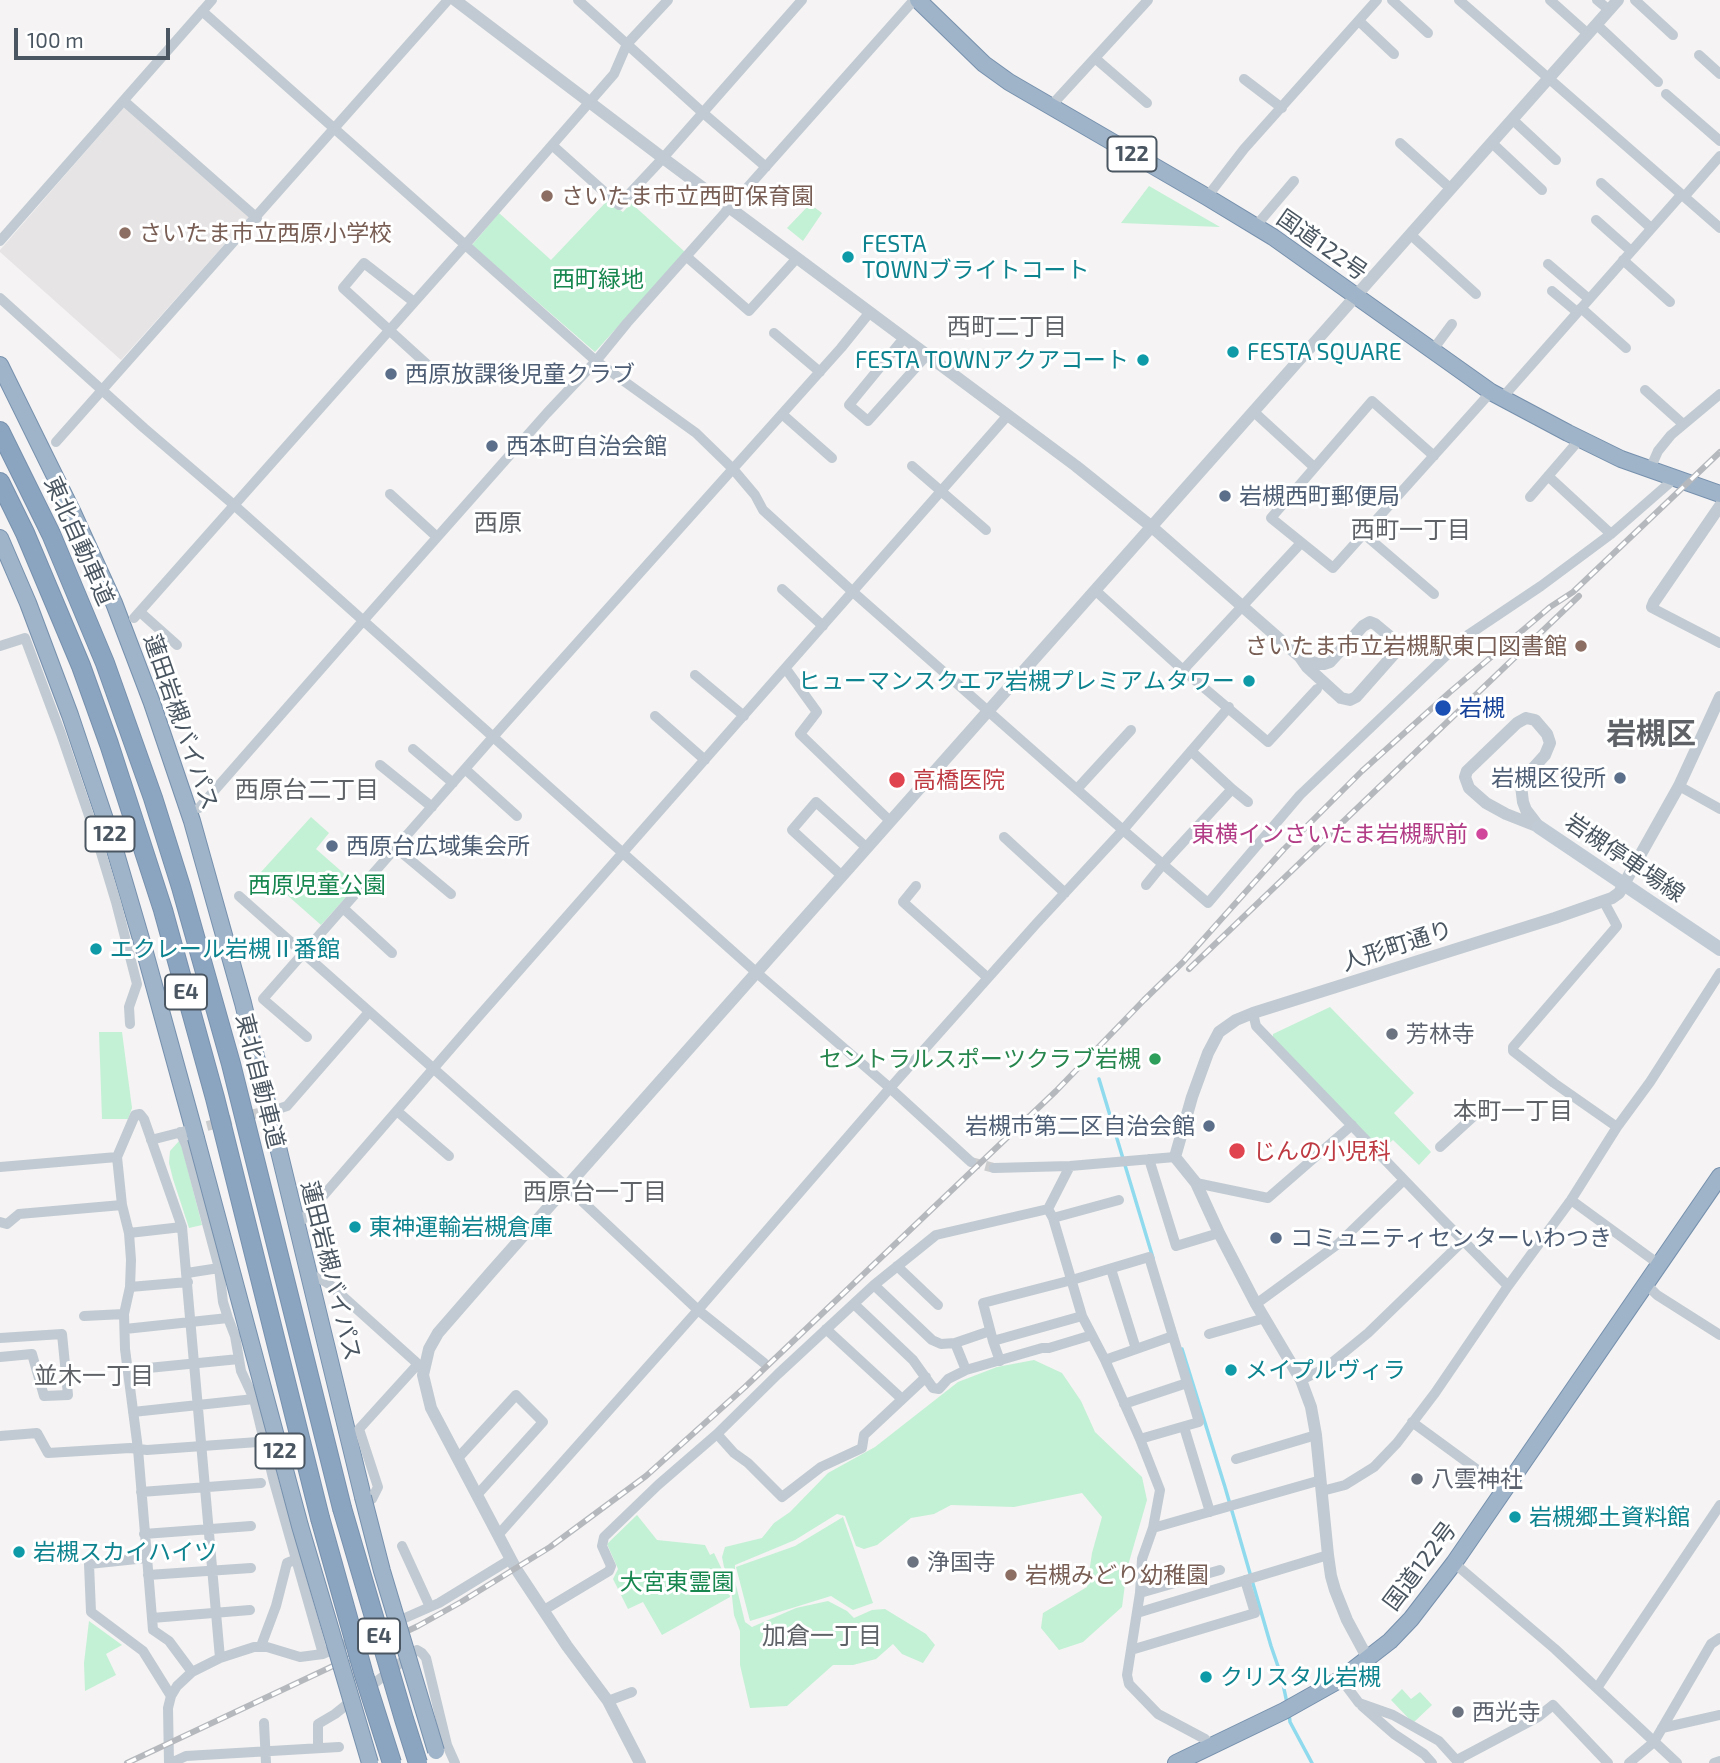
<!DOCTYPE html>
<html>
<head>
<meta charset="utf-8">
<style>
  body { margin:0 }
  #map { position:relative; width:1720px; height:1763px; overflow:hidden; background:#f5f3f3; font-family:"Exo 2",sans-serif }
  canvas { display:block }
  .scale { position:absolute; left:14px; top:28px; width:156px; height:32px; box-sizing:border-box; border:4px solid #4a5661; border-top:0; padding-left:9px; font-size:21px; line-height:24px; white-space:nowrap; color:#4a5661; -webkit-text-stroke:5px #fff; paint-order:stroke }
</style>
</head>
<body>
<div id="map">
<canvas width="1720" height="1763"></canvas>
<div class="scale">100 m</div>
</div>
<script>
const context = document.querySelector('canvas').getContext('2d');
context.lineJoin = 'round';
function fill(path, color) { context.fillStyle = color; context.fill(path, 'evenodd'); }
const shape = rows => new Path2D(rows.map(r => 'M' + r).join(''));
function strokePath(path, color, width, dash) { context.strokeStyle = color; context.lineWidth = width; context.lineCap = dash ? 'butt' : 'round'; context.setLineDash(dash || []); context.stroke(path); }
function label(font, color, halo, rows, align = 'center') {
  context.font = font + ' "Exo 2","Noto Sans JP",sans-serif'; context.lineWidth = 6; context.setLineDash([]); context.textBaseline = 'middle'; context.strokeStyle = halo; context.fillStyle = color; for (const [text, x, y, turn = 0] of rows) {
    context.save(); context.translate(x, y); context.rotate((+turn || 0) * Math.PI / 180); context.textAlign = isNaN(turn) ? turn : align; if (halo) context.strokeText(text, 0, 0); context.fillText(text, 0, 0); context.restore();
  }
}
fill(shape([
  [125,106,251,215,121,360,0,252,0,250]
]), '#e6e4e5');
fill(shape([
  [1149,186,1220,227,1121,223],
  [607,201,623,212,631,203,685,252,595,352,472,245,499,213,551,260],
  [810,204,822,213,803,241,787,228],
  [311,817,329,833,316,849,357,885,321,925,261,872],
  [1330,1007,1414,1093,1394,1113,1431,1152,1419,1165,1393,1140,1380,1151,1273,1039,1273,1034],
  [99,1032,122,1032,132,1108,128,1119,102,1119],
  [179,1141,182,1147,202,1225,189,1228,173,1179,169,1163,170,1151],
  [1034,1360,1062,1373,1081,1401,1095,1432,1142,1477,1147,1500,1127,1569,1122,1607,1083,1642,1059,1650,1041,1628,1043,1613,1087,1587,1092,1553,1102,1517,1082,1493,1014,1507,951,1505,934,1514,911,1518,877,1545,864,1549,856,1546,845,1516,837,1514,795,1540,735,1565,735,1581,745,1622,752,1627,796,1608,828,1601,847,1611,854,1618,872,1610,885,1609,926,1634,935,1645,923,1663,902,1654,893,1644,876,1659,853,1665,833,1665,787,1706,750,1708,740,1665,740,1631,734,1615,730,1578,724,1567,722,1557,725,1547,762,1538,774,1523,790,1512,828,1473,875,1447,958,1382,997,1367],
  [637,1515,657,1540,705,1545,710,1555,714,1553,728,1582,730,1597,662,1635,643,1602,628,1609,613,1579,618,1569,607,1544],
  [843,1517,873,1603,853,1610,831,1596,750,1621,736,1567,795,1546],
  [89,1621,122,1645,106,1654,116,1675,85,1691,84,1663],
  [1402,1689,1411,1699,1420,1692,1432,1705,1413,1723,1391,1700]
]), '#c3f1d5');
strokePath(shape([
  [1099,1079,1153,1258],
  [1182,1349,1225,1487,1271,1646,1281,1675,1287,1703],
  [1289,1714,1290,1722,1312,1763]
]), '#90daee', 3.5);
strokePath(shape([
  [207,1126,274,1109],
  [971,1162,994,1168]
]), '#caccce', 10, [10, 5]);
const trunk = shape([
  [918,0,984,64,1009,82,1207,197,1273,237,1491,392,1568,433,1621,459,1720,494],
  [0,365,73,513,114,603,152,703,192,821,243,1003,363,1497],
  [0,538,28,603,70,715,112,840,144,949,196,1138],
  [1176,1763,1284,1711,1341,1679,1390,1641,1411,1619,1454,1563,1720,1176]
]);
const motorway = shape([
  [0,431,51,534,105,663,153,798,181,887,231,1064,342,1508],
  [0,482,25,533,81,666,109,744,163,910,215,1098,320,1518]
]);
strokePath(trunk, '#7690ad', 18);
strokePath(motorway, '#7690ad', 20);
strokePath(shape([
  [578,0,702,112,766,167],
  [1392,0,1428,33],
  [1459,0,1720,228],
  [1550,0,1588,34],
  [1597,0,1609,10],
  [1635,0,1673,35],
  [202,11,596,361,696,433,733,469,755,495,763,510,853,592,1123,830,1208,903,1300,795,1468,635,1541,586,1611,534,1674,479],
  [1359,21,1394,54],
  [1596,24,1658,82],
  [1699,55,1720,74],
  [1096,59,1147,103],
  [1244,79,1282,108],
  [1666,94,1720,141],
  [124,101,257,218],
  [1050,107,1148,0],
  [1513,120,1556,160],
  [1400,143,1451,189],
  [1492,143,1542,190],
  [552,145,619,205,663,158,802,0],
  [1601,183,1651,228],
  [1207,197,1244,149,1377,0],
  [1684,197,1720,156],
  [1596,220,1631,251],
  [1255,227,1294,181],
  [1411,235,1476,294],
  [0,241,212,0],
  [687,257,749,311,797,258],
  [1623,260,1670,302],
  [1548,264,1589,299],
  [1552,291,1577,312],
  [0,298,144,428,234,505,757,973,890,1088,971,1162],
  [414,302,364,263,343,288,443,379],
  [1581,308,1626,348],
  [774,333,820,372],
  [904,338,849,405,868,421,927,355],
  [1432,351,1452,324],
  [1645,390,1683,424],
  [1502,398,1681,195],
  [1254,412,1314,467],
  [782,414,832,458],
  [56,442,448,0],
  [1434,456,1372,401,1271,518,1333,568,1491,392],
  [912,466,986,530],
  [1650,469,1658,451,1671,435,1720,394],
  [1548,476,1611,534],
  [390,494,437,537],
  [1530,497,1580,439],
  [1364,534,1434,594],
  [782,589,823,626],
  [1096,591,1183,670,1268,742,1317,689],
  [1652,607,1654,609,1720,643],
  [140,612,177,645],
  [134,618,465,245,614,74,627,44,668,0],
  [0,646,25,638,61,734,96,836,116,902,137,984,129,1007,130,1024],
  [786,669,817,712,800,734,890,821],
  [1183,670,1301,543],
  [695,675,744,716],
  [655,716,705,760],
  [413,749,453,783],
  [380,765,432,807],
  [465,769,517,816],
  [1679,786,1720,809],
  [1077,789,1131,730],
  [1232,789,1248,802],
  [199,808,363,621,547,413,596,361,627,323,914,0],
  [1004,837,1065,893],
  [396,848,451,894],
  [842,876,792,830,816,802,867,848],
  [1146,885,1163,864,1232,789,1191,751],
  [916,886,903,902,988,978],
  [239,896,567,1187,698,1310,764,1363],
  [1604,902,1617,926,1513,1047,1513,1051,1554,1083,1617,1127],
  [343,908,392,953],
  [1253,1013,1256,1026,1439,1216,1508,1286],
  [307,1037,263,999,493,737,841,348,870,312],
  [281,1108,287,1106,369,1012],
  [397,1111,449,1156],
  [180,1132,186,1145,219,1268,223,1302,228,1318,235,1336,241,1371,254,1399,274,1482,323,1654],
  [151,1140,186,1131],
  [1440,1147,1475,1115],
  [1149,1159,1176,1246,1219,1233],
  [1070,1166,1048,1209,1053,1218,1082,1316,1105,1360,1140,1439,1160,1490,1153,1528,1142,1559,1140,1593,1127,1675,1129,1684,1158,1714,1205,1739,1212,1747],
  [0,1167,117,1157],
  [994,1168,1070,1166,1175,1157],
  [1196,1183,1268,1198,1352,1125],
  [1571,1200,1660,1265],
  [1053,1218,1119,1200],
  [0,1222,7,1224,19,1214,122,1205],
  [297,1226,472,1024,1008,415],
  [129,1233,182,1227],
  [897,1266,938,1305],
  [1111,1269,1136,1349],
  [187,1273,219,1268],
  [309,1276,319,1278,329,1284,418,1364],
  [1646,1284,1657,1295,1720,1335],
  [874,1285,932,1340,941,1344,955,1343,990,1331],
  [130,1287,188,1282],
  [854,1304,913,1360,933,1388,939,1389,948,1379,966,1370,955,1343],
  [1256,1304,1338,1244,1404,1180],
  [84,1316,124,1314],
  [1082,1316,993,1341,983,1303,1072,1280,1149,1257,1199,1422,1140,1439],
  [125,1329,228,1318],
  [826,1329,902,1399],
  [1209,1334,1265,1318],
  [0,1338,62,1334,68,1395,44,1396,32,1354,0,1357],
  [993,1341,1000,1361],
  [1105,1360,1173,1336],
  [128,1370,239,1359],
  [966,1370,1042,1348,1049,1348,1092,1335],
  [1301,1380,1324,1369,1368,1333,1463,1241],
  [1124,1404,1187,1383],
  [133,1412,254,1399],
  [1412,1422,1505,1490],
  [1184,1427,1210,1512],
  [717,1434,734,1453,748,1463,782,1497,821,1467,862,1448,864,1435,926,1377],
  [0,1436,37,1433,48,1453,130,1448,147,1450,258,1442],
  [458,1458,516,1395,543,1422,477,1495],
  [1236,1459,1316,1435],
  [1322,1491,1345,1485,1374,1467,1397,1443,1435,1393,1508,1286,1571,1200,1617,1127,1650,1082,1720,973],
  [141,1492,261,1483],
  [372,1499,378,1487,359,1429,418,1364,423,1371],
  [1153,1528,1321,1480],
  [144,1534,251,1526],
  [499,1534,698,1310,890,1088,1036,924,1123,830,1229,707],
  [402,1546,430,1607],
  [146,1558,89,1564,91,1612,143,1651,171,1696],
  [1454,1563,1555,1649,1677,1763],
  [148,1575,251,1568],
  [1140,1593,1220,1570],
  [544,1610,609,1571,611,1566,602,1546,604,1537,658,1485,717,1434,778,1374,874,1285,936,1235,1048,1209],
  [1137,1613,1328,1555],
  [152,1618,250,1610],
  [261,1646,276,1606,287,1563,297,1559],
  [1131,1650,1255,1613,1245,1580],
  [192,1672,169,1641,153,1630,138,1449,125,1349,124,1314,130,1287,131,1260,129,1233,122,1205,117,1157,135,1115,140,1114,144,1119,182,1227,220,1658],
  [1341,1679,1359,1703,1393,1715,1439,1741,1459,1763],
  [1597,1688,1720,1505],
  [367,1689,417,1650,422,1653,426,1658,447,1745,455,1763],
  [608,1701,632,1692],
  [1362,1706,1394,1734,1424,1754,1432,1763],
  [264,1723,266,1763],
  [1662,1728,1720,1715],
  [318,1748,318,1724,335,1714,355,1698],
  [1457,1760,1538,1717,1553,1705,1608,1763],
  [169,1763,168,1708,171,1696,177,1686,192,1672,220,1658,254,1647,267,1647,300,1657,323,1654,439,1603,511,1559],
  [171,1763,186,1756,339,1747],
  [1629,1763,1654,1742,1711,1644,1720,1638],
  [1714,1763,1720,1761]
]), '#c1cad2', 10);
strokePath(shape([
  [455,0,663,158,1076,466,1152,527,1300,657,1307,667,1341,698,1350,700,1356,697,1394,654,1395,644,1393,639,1375,624,1370,622,1363,626,1330,662,1324,664,1318,664,1300,657],
  [1652,607,1654,602,1720,506],
  [1526,718,1535,720,1547,734,1550,743,1545,755,1527,775,1521,786,1523,802,1526,810,1539,827,1506,814,1486,803,1469,788,1465,777,1467,771,1517,723,1526,718],
  [1368,1659,1347,1620,1335,1590,1331,1576,1328,1555,1316,1435,1311,1407,1301,1380,1256,1304,1219,1233,1196,1183,1175,1157,1192,1097,1208,1053,1219,1032,1236,1020,1253,1013,1555,918,1612,898,1619,893,1624,884,1679,786,1720,697],
  [640,1763,608,1701,567,1646,516,1569,431,1408,423,1375,429,1349,438,1333,492,1271,1618,0]
]), '#c1cad2', 12);
strokePath(shape([
  [1539,827,1720,949]
]), '#c1cbd6', 14);
strokePath(trunk, '#9fb4c9', 16);
strokePath(motorway, '#8ba5c1', 18);
const rail = shape([
  [1189,969,1579,596],
  [127,1763,418,1626,461,1602,550,1547,646,1476,745,1387,1056,1091,1144,1000,1183,962,1284,849,1362,771,1450,692,1550,607,1573,592,1720,452]
]);
strokePath(rail, '#b5b8bd', 6);
strokePath(rail, '#fff', 3.5, [10]);
const trunkBridge = shape([
  [196,1138,300,1526,370,1763],
  [363,1497,382,1571,436,1751]
]);
const motorwayBridge = shape([
  [342,1508,404,1719,418,1763],
  [320,1518,364,1675,392,1763]
]);
strokePath(trunkBridge, '#7690ad', 18, []);
strokePath(motorwayBridge, '#7690ad', 20, []);
strokePath(trunkBridge, '#9fb4c9', 16);
strokePath(motorwayBridge, '#8ba5c1', 18);
for (const [x, y, r, color] of [
  [547,196,7,"#8d6e63"],
  [125,233,7,"#8d6e63"],
  [848,257,7,"#0f9aa8"],
  [1233,352,7,"#0f9aa8"],
  [1143,360,7,"#0f9aa8"],
  [391,374,7,"#5c6f8a"],
  [492,446,7,"#5c6f8a"],
  [1225,496,7,"#5c6f8a"],
  [1581,646,7,"#8d6e63"],
  [1249,681,7,"#0f9aa8"],
  [1443,708,9,"#1a4fb4"],
  [1620,778,7,"#5c6f8a"],
  [897,780,9,"#e0444e"],
  [1482,834,7,"#d1479c"],
  [332,846,7,"#5c6f8a"],
  [96,949,7,"#0f9aa8"],
  [1392,1034,7,"#6b7280"],
  [1155,1059,7,"#2e9e5b"],
  [1209,1126,7,"#5c6f8a"],
  [1237,1151,9,"#e0444e"],
  [355,1227,7,"#0f9aa8"],
  [1276,1238,7,"#5c6f8a"],
  [1231,1370,7,"#0f9aa8"],
  [1417,1479,7,"#6b7280"],
  [1515,1517,7,"#0f9aa8"],
  [19,1552,7,"#0f9aa8"],
  [913,1562,7,"#6b7280"],
  [1011,1575,7,"#8d6e63"],
  [1206,1677,7,"#0f9aa8"],
  [1458,1712,7,"#6b7280"]
]) { const dot = new Path2D(); dot.arc(x, y, r, 0, 2 * Math.PI); context.fillStyle = color; context.fill(dot); strokePath(dot, '#fff', 2.5); }
for (const [x, y, w] of [
  [1132,154,49],
  [110,834,49],
  [186,992,42],
  [280,1451,49],
  [379,1636,42]
]) { const box = new Path2D(); box.roundRect(x - w / 2, y - 17.5, w, 35, 5); context.fillStyle = '#fff'; context.fill(box); strokePath(box, '#4a5661', 2); }
label('bold 21px', '#4a5661', null, [
  ["122",1132,154],
  ["122",110,834],
  ["E4",186,992],
  ["122",280,1451],
  ["E4",379,1636]
]);
label('23px', '#785e54', '#fff', [
  ["さいたま市立西町保育園",561,196],
  ["さいたま市立西原小学校",139,233],
  ["さいたま市立岩槻駅東口図書館",1567,646,"right"],
  ["岩槻みどり幼稚園",1025,1575]
], 'left');
label('23px', '#0d838f', '#fff', [
  ["FESTA",862,244],
  ["TOWNブライトコート",862,270],
  ["FESTA SQUARE",1247,352],
  ["FESTA TOWNアクアコート",1129,360,"right"],
  ["ヒューマンスクエア岩槻プレミアムタワー",1235,681,"right"],
  ["エクレール岩槻Ⅱ番館",110,949],
  ["東神運輸岩槻倉庫",369,1227],
  ["メイプルヴィラ",1245,1370],
  ["岩槻郷土資料館",1529,1517],
  ["岩槻スカイハイツ",33,1552],
  ["クリスタル岩槻",1220,1677]
], 'left');
label('23px', '#4a5661', '#fff', [
  ["国道122号",1322,245,35],
  ["東北自動車道",79,541,66],
  ["蓮田岩槻バイパス",181,722,71],
  ["岩槻停車場線",1625,858,34],
  ["人形町通り",1397,946,-18],
  ["東北自動車道",260,1081,76],
  ["蓮田岩槻バイパス",331,1271,76],
  ["国道122号",1420,1566,-53]
]);
label('23px', '#17864f', '#fff', [
  ["西町緑地",598,279],
  ["西原児童公園",317,885],
  ["大宮東霊園",677,1582]
]);
label('23px', '#4e5e75', '#fff', [
  ["西原放課後児童クラブ",405,374],
  ["西本町自治会館",506,446],
  ["岩槻西町郵便局",1239,496],
  ["岩槻区役所",1606,778,"right"],
  ["西原台広域集会所",346,846],
  ["岩槻市第二区自治会館",1195,1126,"right"],
  ["コミュニティセンターいわつき",1290,1238]
], 'left');
label('23px', '#164399', '#fff', [
  ["岩槻",1459,708]
], 'left');
label('23px', '#be3a42', '#fff', [
  ["高橋医院",913,780],
  ["じんの小児科",1253,1151]
], 'left');
label('23px', '#b23c85', '#fff', [
  ["東横インさいたま岩槻駅前",1468,834]
], 'right');
label('23px', '#5b616d', '#fff', [
  ["芳林寺",1406,1034],
  ["八雲神社",1431,1479],
  ["浄国寺",927,1562],
  ["西光寺",1472,1712]
], 'left');
label('23px', '#27864d', '#fff', [
  ["セントラルスポーツクラブ岩槻",1141,1059]
], 'right');
label('24px', '#5f6368', '#fff', [
  ["西町二丁目",1007,327],
  ["西原",498,523],
  ["西町一丁目",1411,530],
  ["西原台二丁目",307,790],
  ["本町一丁目",1513,1111],
  ["西原台一丁目",595,1192],
  ["並木一丁目",94,1376],
  ["加倉一丁目",822,1636]
]);
label('bold 30px', '#5f6368', '#fff', [
  ["岩槻区",1651,734]
]);
</script>
</body>
</html>
